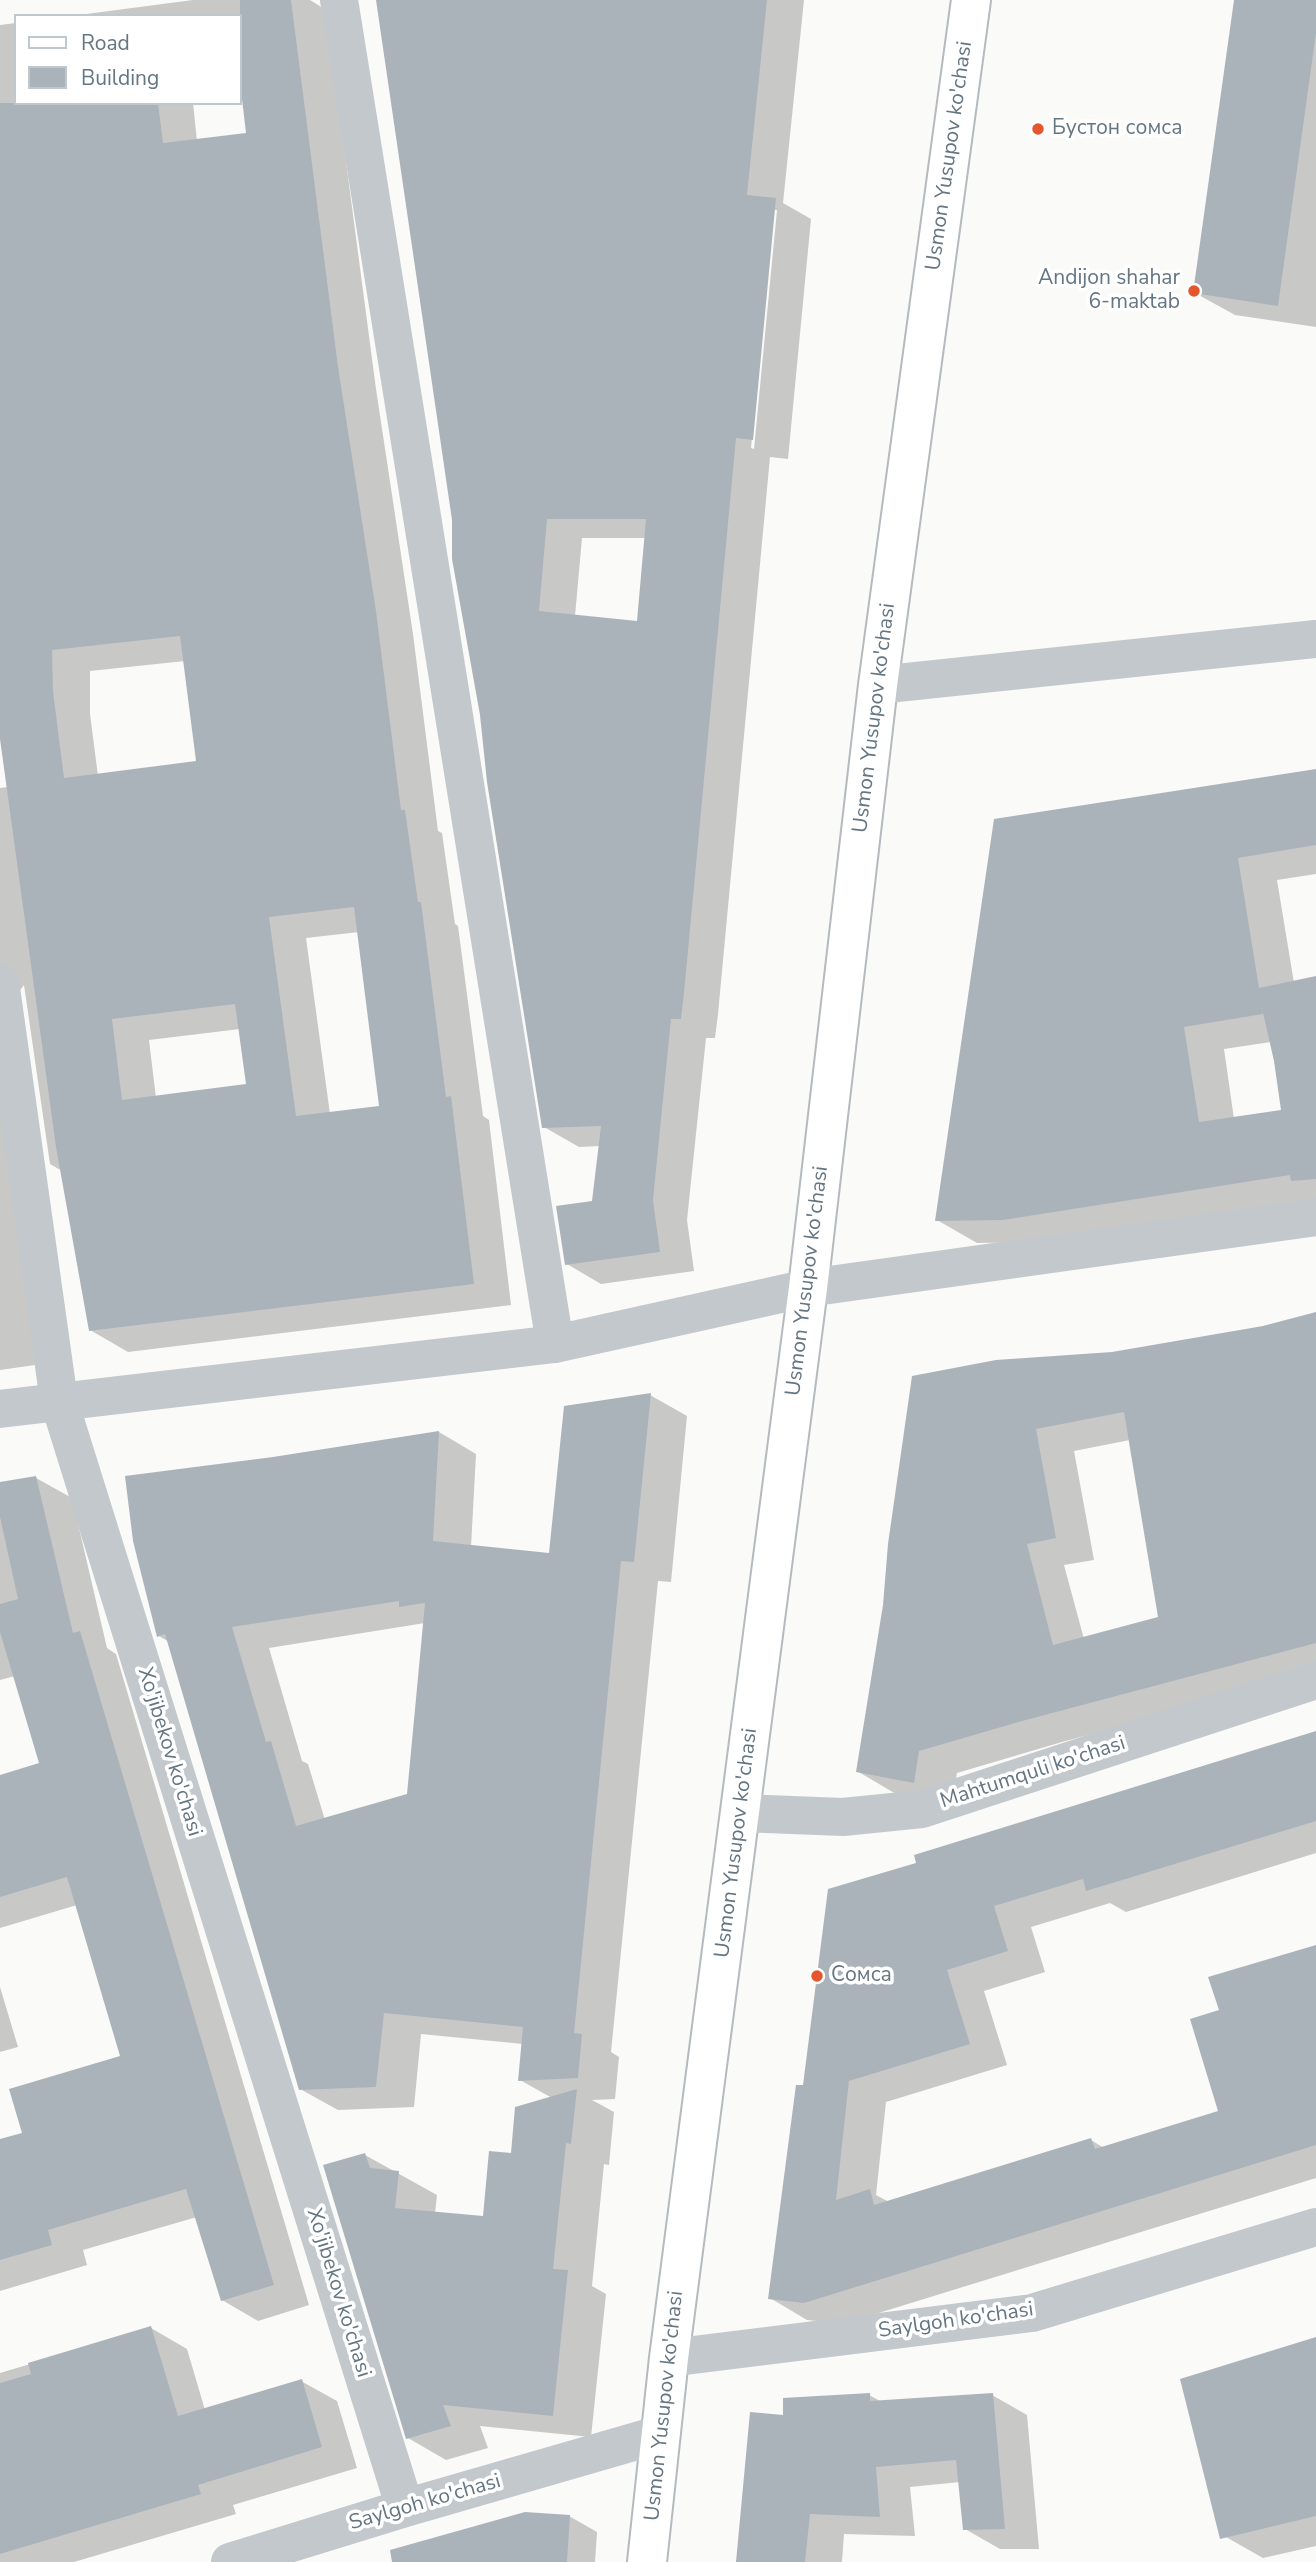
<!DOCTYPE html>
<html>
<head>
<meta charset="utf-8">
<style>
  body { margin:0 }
  #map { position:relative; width:1316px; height:2562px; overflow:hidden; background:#fafaf8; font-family:"Nunito Sans",sans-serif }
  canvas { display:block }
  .legend { position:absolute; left:14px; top:14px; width:228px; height:91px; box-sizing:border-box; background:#fff; border:2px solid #c1c8cd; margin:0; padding:9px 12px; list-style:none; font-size:21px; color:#657683 }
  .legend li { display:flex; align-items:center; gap:14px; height:35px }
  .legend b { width:35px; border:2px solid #c1c8cd }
</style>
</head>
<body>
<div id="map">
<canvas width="1316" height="2562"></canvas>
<ul class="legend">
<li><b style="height:9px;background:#fff"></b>Road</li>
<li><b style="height:19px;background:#aab3b9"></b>Building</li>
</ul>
</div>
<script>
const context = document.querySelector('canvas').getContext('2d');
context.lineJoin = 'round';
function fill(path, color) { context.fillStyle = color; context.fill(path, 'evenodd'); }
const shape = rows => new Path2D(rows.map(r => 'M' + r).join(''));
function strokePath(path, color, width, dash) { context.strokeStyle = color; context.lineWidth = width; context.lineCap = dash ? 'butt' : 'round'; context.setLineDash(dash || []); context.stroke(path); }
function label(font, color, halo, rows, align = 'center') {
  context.font = font + ' "Nunito Sans",sans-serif'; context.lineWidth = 7; context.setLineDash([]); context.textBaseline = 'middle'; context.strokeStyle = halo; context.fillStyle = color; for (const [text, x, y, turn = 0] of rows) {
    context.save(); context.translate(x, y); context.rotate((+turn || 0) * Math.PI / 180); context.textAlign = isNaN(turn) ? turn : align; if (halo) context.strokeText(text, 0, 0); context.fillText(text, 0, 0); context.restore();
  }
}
fill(shape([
  [193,0,310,0,326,10,376,389,413,634,438,831,442,833,455,924,458,926,483,1116,489,1120,511,1305,128,1352,90,1330,62,1171,50,1164,24,985,17,994,42,1364,0,1370,0,788,8,787,0,725,0,25,16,23,16,103,193,103,197,141,248,135,240,76,240,16,71,16],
  [185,661,198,762,98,776,90,714,90,671],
  [359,932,381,1107,330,1114,306,938],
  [240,1029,248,1086,156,1098,149,1040],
  [378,0,804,0,783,203,811,219,788,459,770,457,718,1014,715,1038,706,1038,687,1220,694,1271,601,1284,567,1264,593,1203,600,1146,579,1147,544,1127],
  [773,210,777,210,754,449,751,448],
  [582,538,646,538,639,623,575,616],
  [1236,0,1316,0,1316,327,1235,315,1195,293],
  [1316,771,1316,874,1277,880,1294,983,1316,978,1316,1199,1044,1242,977,1243,937,1220,995,821],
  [1271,1042,1283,1111,1234,1119,1224,1049],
  [1316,1314,1316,1674,1062,1742,957,1773,952,1804,896,1794,857,1771,885,1606,890,1545,1112,1354,1263,1328],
  [1130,1440,1160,1619,1084,1639,1064,1565,1094,1560,1074,1451],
  [650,1395,687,1416,671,1582,658,1581,611,2052,619,2057,615,2099,592,2100,614,2112,609,2165,604,2164,592,2286,606,2294,591,2437,480,2426,488,2448,446,2460,408,2438,365,2155,437,2195,435,2213,485,2218,512,2155,552,2098,520,2080,523,2044,421,2034,414,2107,338,2110,300,2089,169,1642,159,1636,274,1459,439,1432,476,1454,471,1547,551,1555],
  [425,1623,408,1796,325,1820,308,1764,302,1761,269,1648],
  [36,1478,72,1498,107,1648,116,1654,309,2305,258,2321,222,2300,197,2217,83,2250,87,2265,0,2291,0,2141,24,2134,122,2057,77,1905,0,1928,0,1777,41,1765,15,1676,0,1680,0,1484],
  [1316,1732,1316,1853,1126,1912,1110,1903,1031,1927,1045,1972,984,1991,1007,2065,886,2102,876,2195,889,2202,1091,2140,1104,2148,1220,2112,1221,2011,1316,1946,1316,2178,843,2324,807,2320,770,2298,804,2087,918,1864],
  [0,1987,18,2047,0,2052],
  [151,2328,187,2349,205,2410,301,2381,337,2401,357,2468,233,2505,236,2514,74,2562,0,2562,0,2373],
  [1316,2339,1316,2546,1263,2558,1226,2537],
  [869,2395,882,2402,992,2395,1027,2415,1039,2549,1000,2549,965,2529,960,2482,910,2487,915,2536,844,2534,842,2562,739,2562,785,2417],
  [569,2516,597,2532,595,2562,446,2562]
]), '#0003');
fill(shape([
  [240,0,291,0,338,367,376,611,401,810,405,810,418,902,421,902,446,1097,451,1096,474,1284,89,1331,56,1147,0,739,0,103,158,103,163,143,246,133,240,82],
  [180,636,196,761,64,778,53,691,52,650],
  [354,907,379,1106,296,1116,269,917],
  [235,1004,246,1084,122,1100,112,1019],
  [376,0,767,0,747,195,776,198,753,440,736,438,684,993,681,1019,671,1019,653,1200,660,1252,565,1265,556,1206,592,1201,601,1126,542,1128,487,782,480,715,452,559,452,520],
  [547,519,646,519,637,621,539,611],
  [1234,0,1316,0,1316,33,1278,306,1193,293],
  [1316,769,1316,845,1238,858,1259,988,1316,976,1316,1179,1291,1181,1290,1175,1003,1220,935,1221,994,819],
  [1261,1004,1274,1061,1281,1110,1199,1122,1184,1027,1263,1014],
  [1316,1312,1316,1643,1022,1721,919,1751,914,1783,856,1772,883,1605,888,1544,912,1376,996,1360,1112,1352,1263,1326],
  [1124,1412,1158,1617,1053,1645,1027,1544,1056,1538,1036,1429],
  [651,1393,634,1562,621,1561,574,2033,582,2034,578,2078,518,2081,523,2027,384,2013,376,2087,299,2090,165,1634,157,1637,133,1541,125,1476,273,1457,439,1431,433,1541,549,1553,564,1406],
  [399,1601,399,1607,425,1603,407,1794,296,1826,271,1741,266,1742,232,1627],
  [36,1476,73,1633,80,1631,274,2285,221,2301,186,2189,48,2230,52,2245,0,2260,0,2139,22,2133,9,2089,120,2056,67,1877,0,1897,0,1775,39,1763,0,1632,0,1604,18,1599,0,1517,0,1482],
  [1316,1731,1316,1821,1086,1891,1083,1879,994,1906,1008,1951,947,1970,970,2044,849,2081,836,2200,870,2189,874,2205,1091,2138,1095,2149,1218,2111,1190,2019,1219,2010,1208,1977,1316,1945,1316,2145,804,2303,768,2299,796,2085,803,2085,828,1889,916,1863,914,1855],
  [577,2089,571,2144,566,2143,553,2269,568,2270,553,2416,443,2405,451,2426,406,2439,323,2165,365,2153,370,2168,399,2171,395,2208,483,2216,489,2151,511,2153,515,2107],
  [151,2326,178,2416,302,2379,322,2447,198,2485,201,2494,0,2554,0,2383,31,2374,28,2363],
  [1316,2337,1316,2516,1220,2539,1180,2379],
  [870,2393,870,2401,993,2393,1005,2529,963,2530,956,2460,876,2467,880,2517,810,2514,805,2562,736,2562,750,2412,783,2415,783,2398],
  [525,2512,570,2515,567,2562,392,2562,390,2550]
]), '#aab3b9');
const major = shape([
  [647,2562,669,2358,808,1288,878,685,971,0]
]);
strokePath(major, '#b5babe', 42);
strokePath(shape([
  [339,0,555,1344],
  [878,685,1316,639],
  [0,981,59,1401,405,2508],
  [0,1409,555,1344,808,1288,1316,1217],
  [741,1813,843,1817,922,1809,1316,1680],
  [669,2358,1032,2313,1316,2227],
  [230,2562,405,2508,661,2434]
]), '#c3c8cc', 38);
strokePath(major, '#fff', 38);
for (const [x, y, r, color] of [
  [1038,129,7,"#e4572e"],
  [1194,291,7,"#e4572e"],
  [817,1976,7,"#e4572e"]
]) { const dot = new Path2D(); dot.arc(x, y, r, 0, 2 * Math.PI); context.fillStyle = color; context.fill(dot); strokePath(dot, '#fff', 2.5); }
label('21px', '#657683', '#fff', [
  ["Бустон сомса",1052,129],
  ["Andijon shahar",1180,279,"right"],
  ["6-maktab",1180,303,"right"],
  ["Сомса",831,1976]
], 'left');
label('21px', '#657683', '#fff', [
  ["Usmon Yusupov ko'chasi",950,156,-82],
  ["Usmon Yusupov ko'chasi",875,718,-83],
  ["Usmon Yusupov ko'chasi",808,1281,-83],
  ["Xo'jibekov ko'chasi",169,1752,73],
  ["Mahtumquli ko'chasi",1033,1773,-18],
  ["Usmon Yusupov ko'chasi",737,1843,-83],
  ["Xo'jibekov ko'chasi",338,2293,73],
  ["Saylgoh ko'chasi",956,2321,-8],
  ["Usmon Yusupov ko'chasi",665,2406,-84],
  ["Saylgoh ko'chasi",425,2503,-16]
]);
</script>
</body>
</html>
